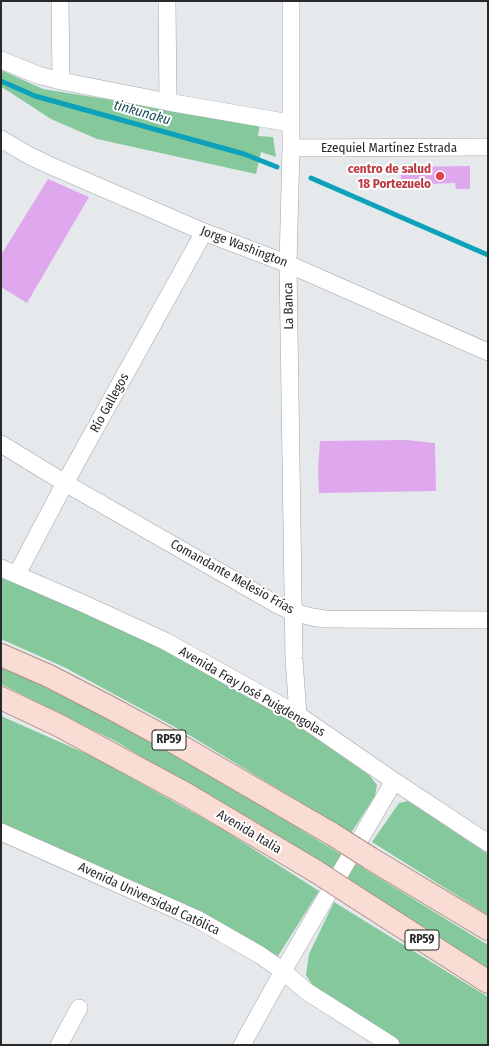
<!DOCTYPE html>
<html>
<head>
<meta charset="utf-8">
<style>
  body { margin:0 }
  #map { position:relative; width:489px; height:1046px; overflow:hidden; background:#e6e9ec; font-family:"Fira Sans Condensed",sans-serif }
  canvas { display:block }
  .frame { position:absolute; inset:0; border:2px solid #28292a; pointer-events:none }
</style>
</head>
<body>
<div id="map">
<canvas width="489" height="1046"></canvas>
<div class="frame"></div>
</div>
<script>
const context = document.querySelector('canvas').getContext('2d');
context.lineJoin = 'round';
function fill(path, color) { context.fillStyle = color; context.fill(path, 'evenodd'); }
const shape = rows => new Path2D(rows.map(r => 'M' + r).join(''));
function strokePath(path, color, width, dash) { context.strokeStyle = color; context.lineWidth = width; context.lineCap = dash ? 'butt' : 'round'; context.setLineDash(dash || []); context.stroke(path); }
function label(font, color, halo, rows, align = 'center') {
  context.font = font + ' "Fira Sans Condensed",sans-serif'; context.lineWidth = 4; context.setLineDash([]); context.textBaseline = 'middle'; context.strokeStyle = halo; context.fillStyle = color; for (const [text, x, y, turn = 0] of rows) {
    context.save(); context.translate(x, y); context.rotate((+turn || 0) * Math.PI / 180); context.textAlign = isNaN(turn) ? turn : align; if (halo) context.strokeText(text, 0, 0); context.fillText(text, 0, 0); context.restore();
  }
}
fill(shape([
  [1,70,43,89,260,124,258,136,273,137,276,157,261,152,256,174,97,139,51,119,8,91,1,87],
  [1,576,169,649,252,694,369,775,377,785,375,796,351,833,184,732,64,667,1,639],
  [1,663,178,754,488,945,488,968,274,836,117,742,1,684],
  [1,716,96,758,222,829,319,891,278,956,178,903,1,823],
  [408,801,488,854,488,915,372,842,399,803],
  [334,902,488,997,488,1045,400,1045,319,995,306,975,309,954]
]), '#85c89b');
strokePath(shape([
  [1,81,35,96,244,154,277,167],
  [311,178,488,255]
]), '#0da1ba', 5);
fill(shape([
  [470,166,470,189,456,189,455,183,401,185,401,167],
  [48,179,89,197,27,303,1,287,1,255],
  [406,440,435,443,436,491,319,493,318,469,320,441]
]), '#dfa7ed');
const minor = shape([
  [60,1,61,81],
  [167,1,168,102],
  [291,1,291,148,288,264,294,659,298,715],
  [1,60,38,75,61,81,168,102,290,123],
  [1,139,30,156,49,165,204,232,288,264,488,352],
  [291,148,488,147],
  [1,444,65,483,276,604,293,612,312,617,325,619,488,620],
  [1,568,82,603,165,641,298,715,394,781,488,843],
  [17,574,65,483,204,232],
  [1,832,197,919,260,955,283,971,306,991,391,1045],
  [59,1045,79,1008],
  [242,1045,283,971,394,781]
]);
const major = shape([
  [1,655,49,676,109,707,172,741,332,834],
  [1,698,58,725,186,794,317,872],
  [370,858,488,929],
  [357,898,488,982]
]);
strokePath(minor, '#a2a4a8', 18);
strokePath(major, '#ad9086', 24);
strokePath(minor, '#fff', 17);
strokePath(major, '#f9ddd4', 22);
const majorBridge = shape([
  [332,834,370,858],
  [317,872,357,898]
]);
strokePath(majorBridge, '#ad9086', 24, []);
strokePath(majorBridge, '#f9ddd4', 22);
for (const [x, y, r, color] of [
  [440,176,5,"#e0444e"]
]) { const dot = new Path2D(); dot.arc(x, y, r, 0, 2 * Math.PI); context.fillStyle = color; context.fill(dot); strokePath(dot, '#fff', 1.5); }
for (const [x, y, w] of [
  [169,740,34],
  [422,940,34]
]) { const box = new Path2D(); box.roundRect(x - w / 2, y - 10, w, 20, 3); context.fillStyle = '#fff'; context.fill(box); strokePath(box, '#28292a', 1); }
label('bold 12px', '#28292a', null, [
  ["RP59",169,740],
  ["RP59",422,940]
]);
label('13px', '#28292a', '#fff', [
  ["Ezequiel Martínez Estrada",389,148],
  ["Jorge Washington",244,247,21],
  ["La Banca",289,306,-91],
  ["Río Gallegos",110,403,-61],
  ["Comandante Melesio Frías",232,577,29],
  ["Avenida Fray José Puigdengolas",252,692,30],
  ["Avenida Italia",249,832,31],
  ["Avenida Universidad Católica",149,899,25]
]);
label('bold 13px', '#be3a42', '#fff', [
  ["centro de salud",431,169],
  ["18 Portezuelo",431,184]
], 'right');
label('italic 14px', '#194e59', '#fff', [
  ["tinkunaku",142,113,16]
]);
</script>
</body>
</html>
